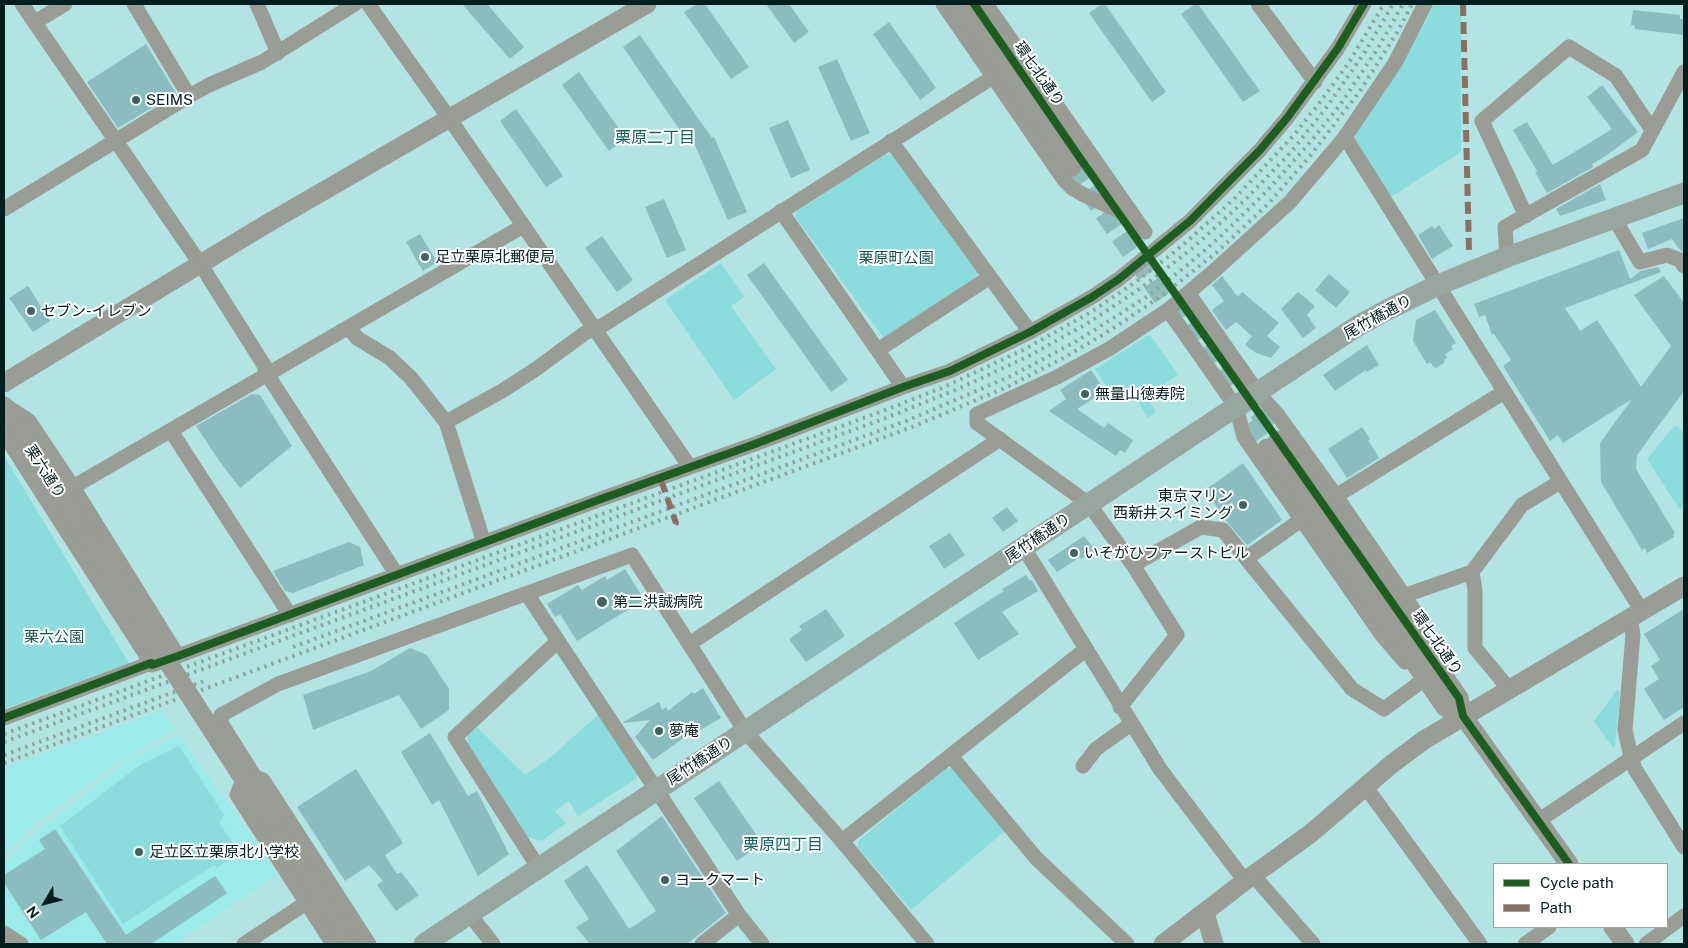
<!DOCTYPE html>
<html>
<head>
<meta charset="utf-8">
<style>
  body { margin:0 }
  #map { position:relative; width:1688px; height:948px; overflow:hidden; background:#b2e4e3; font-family:"Public Sans",sans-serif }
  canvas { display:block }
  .frame { position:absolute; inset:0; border:5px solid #011e1e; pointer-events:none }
  .legend { position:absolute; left:1493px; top:863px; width:175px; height:65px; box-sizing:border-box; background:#fff; border:1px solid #99a5a5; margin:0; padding:6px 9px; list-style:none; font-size:15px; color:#011e1e }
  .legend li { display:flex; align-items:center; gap:10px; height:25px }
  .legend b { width:25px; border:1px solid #99a5a5 }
  .north { position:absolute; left:20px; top:878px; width:50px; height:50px; -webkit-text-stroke:4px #fff; paint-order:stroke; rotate:233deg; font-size:14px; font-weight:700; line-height:20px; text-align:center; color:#011e1e }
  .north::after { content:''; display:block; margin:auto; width:18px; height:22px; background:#011e1e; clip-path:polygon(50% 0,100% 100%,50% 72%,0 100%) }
</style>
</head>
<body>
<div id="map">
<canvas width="1688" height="948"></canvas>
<div class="frame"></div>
<ul class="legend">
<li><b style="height:6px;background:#1b5e20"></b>Cycle path</li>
<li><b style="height:6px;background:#8d6e63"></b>Path</li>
</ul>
<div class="north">N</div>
</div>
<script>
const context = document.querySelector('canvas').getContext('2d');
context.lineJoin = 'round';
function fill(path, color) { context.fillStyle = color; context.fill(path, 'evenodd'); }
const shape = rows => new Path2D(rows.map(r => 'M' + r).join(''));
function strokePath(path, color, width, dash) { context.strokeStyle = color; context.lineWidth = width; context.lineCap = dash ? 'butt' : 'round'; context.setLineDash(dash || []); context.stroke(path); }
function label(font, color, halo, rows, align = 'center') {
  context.font = font + ' "Public Sans","Noto Sans JP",sans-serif'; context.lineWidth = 4; context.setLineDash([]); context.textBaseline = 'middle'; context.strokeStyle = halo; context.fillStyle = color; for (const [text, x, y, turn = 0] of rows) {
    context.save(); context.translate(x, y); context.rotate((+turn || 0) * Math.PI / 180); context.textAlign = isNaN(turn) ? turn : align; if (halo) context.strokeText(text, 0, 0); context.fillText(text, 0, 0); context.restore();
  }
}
fill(shape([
  [161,711,175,729,112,767,32,827,4,856,4,768],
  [179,735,276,871,275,876,173,944,29,944,16,932,4,925,4,864,27,840,126,762]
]), '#9aebe9');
fill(shape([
  [1434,4,1461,4,1461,152,1391,197,1355,141,1356,131,1391,81,1426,21],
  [886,154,892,155,978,272,976,279,888,338,882,336,796,218,796,212],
  [721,263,744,297,731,306,776,369,734,400,667,303,666,299],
  [1148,335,1151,336,1178,375,1146,396,1156,412,1148,418,1133,393,1128,396,1124,390,1114,397,1095,369],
  [1678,426,1684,435,1684,506,1680,510,1647,459,1673,427],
  [4,456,129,663,4,709],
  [1617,690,1620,692,1615,747,1613,748,1594,721],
  [600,713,639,767,636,779,578,816,569,801,555,811,566,823,542,841,527,837,466,745,468,735,477,727,525,775,551,757],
  [179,746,224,815,221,818,220,824,239,853,217,868,214,865,123,924,60,826,140,765],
  [947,768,954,769,1005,831,911,910,858,847,859,840]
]), '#8adddc');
fill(shape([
  [462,4,487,4,524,47,510,59],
  [697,4,705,4,749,67,731,79,684,12],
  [766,4,789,4,809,32,794,43],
  [1102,4,1105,4,1166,92,1152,102,1089,13],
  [1195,4,1198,4,1260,91,1243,102,1181,14],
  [1633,10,1680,15,1680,19,1684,19,1684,35,1635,29,1635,26,1631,25],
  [889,22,936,88,920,100,873,34],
  [640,35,712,138,714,137,747,212,728,220,689,132,684,136,623,47],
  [146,44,176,93,118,128,87,82],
  [837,59,870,133,851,141,818,67],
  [579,72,626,139,609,151,562,85],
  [1602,85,1638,132,1607,155,1592,164,1593,167,1547,193,1535,172,1537,171,1513,130,1527,122,1553,165,1612,129,1587,97],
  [516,109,563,176,546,187,500,121],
  [788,120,810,170,791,178,769,128],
  [1600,184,1606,200,1560,216,1556,209],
  [664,199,686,250,667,258,645,207],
  [1684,218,1684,252,1680,250,1672,239,1648,249,1642,233],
  [1439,225,1453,246,1432,259,1418,235,1432,226,1434,229],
  [420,234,437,262,423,271,406,242],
  [602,236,633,280,617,292,585,248],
  [1619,250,1630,279,1641,271,1658,267,1661,272,1565,308,1580,331,1597,320,1641,387,1671,346,1634,295,1664,276,1684,303,1684,391,1637,455,1636,469,1675,533,1673,535,1674,537,1647,553,1645,548,1642,550,1601,482,1600,443,1632,399,1563,443,1558,435,1550,441,1503,366,1511,360,1494,334,1492,335,1485,315,1479,317,1474,304],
  [764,263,848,380,831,392,747,275],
  [1329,274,1350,292,1336,308,1315,290],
  [1222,276,1238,297,1242,292,1279,323,1267,336,1280,347,1271,358,1256,353,1245,345,1252,336,1236,322,1226,330,1212,310,1224,301,1212,285],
  [28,286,50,321,33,332,9,298],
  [1298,292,1315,306,1307,315,1316,328,1303,338,1281,309],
  [1435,310,1456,343,1451,346,1453,349,1445,354,1447,358,1444,360,1445,362,1436,368,1434,367,1430,362,1427,364,1413,341,1416,320],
  [1367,345,1379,365,1367,372,1366,370,1335,391,1323,375],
  [1091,370,1105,391,1077,409,1104,428,1108,423,1133,440,1125,453,1120,450,1116,456,1049,411,1066,399,1060,390],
  [252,394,260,395,292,446,240,488,220,462,196,426],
  [1362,427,1370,439,1368,440,1379,458,1347,478,1328,449],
  [1243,463,1282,520,1247,545,1227,522,1205,490],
  [1007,507,1018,521,1003,532,992,518],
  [950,533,965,555,944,569,929,546],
  [1084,536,1095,550,1081,559,1080,557,1057,572,1048,560],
  [349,542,360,547,364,565,293,593,285,591,273,571],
  [625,569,644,600,577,641,560,614,555,617,547,604,578,585,582,590,605,576,607,580],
  [1026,575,1030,581,1032,580,1038,591,1002,612,1019,634,978,660,954,623,1004,591,1002,589],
  [826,609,845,636,806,662,789,639,802,630,799,626],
  [1684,609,1684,707,1664,720,1644,689,1659,679,1651,666,1660,660,1644,634],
  [410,648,427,655,449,689,449,710,421,729,399,695,313,730,303,695,371,671],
  [703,688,721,718,690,736,689,734,653,760,635,737,650,720,624,723,623,722,659,702,662,710,666,707,668,711,692,692,694,694],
  [430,733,468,796,477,791,509,854,478,876,439,800,432,805,401,752],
  [356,769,403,843,385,855,397,874,401,872,419,895,396,911,377,885,383,881,369,865,345,881,297,807],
  [719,781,762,843,737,861,694,798],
  [662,816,726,913,687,944,590,944,576,927,589,919,564,881,587,865,629,929,656,911,616,851],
  [55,829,126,935,215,876,227,893,151,944,107,944,86,912,41,940,4,883,4,875,45,849,39,840]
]), '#8abcc0');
strokePath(shape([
  [1072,167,1181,324],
  [1178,297,1278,440],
  [1233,400,1267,448]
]), '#8fbcbc', 19, [19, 9]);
strokePath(shape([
  [22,4,201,265,264,365,267,374,397,575],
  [134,4,189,96],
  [257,4,278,53],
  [368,4,449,118,690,467],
  [943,4,1064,180,1072,188,1084,195,1119,211,1145,232,986,4],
  [1258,4,1315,82],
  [35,22,65,4],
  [1345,137,1642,611],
  [891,141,1030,332],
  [4,209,189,96,209,85,262,62,355,4],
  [781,211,903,387],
  [1526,216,1482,121,1569,47,1616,76,1652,130],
  [1614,218,1640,262,1667,255,1680,260,1684,266],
  [1507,257,1505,227,1642,150,1684,72],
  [1189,294,1258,393,1277,414,1336,496,1420,619,1421,625,1418,641],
  [1168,310,1236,407,1244,437,1381,634,1405,662],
  [349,328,357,338,390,358,411,378,446,422,484,543],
  [878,350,990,277],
  [5,405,29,421,73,487,178,656],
  [4,420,6,437,151,663],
  [446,422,502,391,536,369,585,333,605,324,652,294,993,77],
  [171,431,290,615],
  [73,487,523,226],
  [1336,496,1504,392],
  [1024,548,1160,769,1245,881],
  [1247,558,1301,520],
  [1133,565,1201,527,1223,530,1352,689,1384,709,1422,681],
  [527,594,739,915,762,944],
  [1403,596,1472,572],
  [1630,617,1633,635,1625,730,1631,757,1635,769,1684,847],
  [689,644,1000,439],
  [1509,689,1475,648,1475,590,1472,572,1522,505,1560,482],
  [1120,707,1177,635,1133,565,1089,504,977,423,977,414,1057,377,1109,349,1168,310,1214,271,1290,202,1345,137,1395,63,1425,4],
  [4,718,151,663,152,665,178,656,601,499,755,444,903,387,950,371,1030,332,1092,297,1119,279,1190,221,1260,150,1287,118,1338,48,1364,4],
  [951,756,1036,858,1127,944],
  [1083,766,1096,749,1131,724],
  [254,778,240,787,237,795,333,944],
  [1365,786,1480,944],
  [1538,821,1684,723],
  [842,841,1085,650],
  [538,867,455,737,558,641],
  [1253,875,1313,944],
  [470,915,493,944],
  [4,933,21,944],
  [244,944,306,903],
  [369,944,263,780,255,777,221,723,221,715,278,684,632,555,745,731,842,841,927,944],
  [702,944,739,915],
  [1525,944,1549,927],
  [1646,944,1684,916]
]), '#9a9d96', 15);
strokePath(shape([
  [957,4,1072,167],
  [974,4,1007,52],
  [4,383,263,226,647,4],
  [4,406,87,537],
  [1278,440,1459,698,1463,716,1569,864],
  [1267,448,1445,707,1463,716],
  [272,823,350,944],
  [1205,913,1214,944],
  [1613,927,1625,944],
  [1163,944,1245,881,1310,834,1393,763,1424,740,1684,586]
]), '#9a9d96', 19);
strokePath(shape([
  [424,944,1356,327,1387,310,1438,285,1507,257,1684,193]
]), '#98a6a0', 21);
strokePath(shape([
  [293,647,911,419,1011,376,1077,341,1145,298,1185,267,1220,237,1267,191,1307,146,1340,105,1378,48,1403,4],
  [4,734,888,409,944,387,1025,349,1091,312,1137,281,1183,245,1234,199,1294,135,1320,102,1348,64,1384,4],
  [4,742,883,419,958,389,1029,356,1088,323,1141,288,1194,247,1244,201,1292,151,1326,108,1365,52,1393,4],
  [4,755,204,681],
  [4,763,912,427,1007,387,1065,357,1109,331,1160,297,1216,253,1268,204,1310,156,1360,91,1398,31,1412,4]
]), '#8fa4a2', 4, [2.5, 5]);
strokePath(shape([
  [87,537,272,823]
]), '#9a9d96', 19);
strokePath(shape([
  [1463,4,1469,251],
  [660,484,662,483,676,523,675,524]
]), '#8d6e63', 6, [12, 6]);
strokePath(shape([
  [974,4,1082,161,1459,698,1463,716,1569,864],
  [4,718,151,663,152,665,178,656,601,499,755,444,903,387,950,371,1030,332,1092,297,1119,279,1190,221,1260,150,1287,118,1338,48,1364,4]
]), '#1b5e20', 8);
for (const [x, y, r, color] of [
  [136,100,5,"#3f6363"],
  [425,257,5,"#3f6363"],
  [31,311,5,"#3f6363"],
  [1085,394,5,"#3f6363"],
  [1243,505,5,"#3f6363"],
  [1074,553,5,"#3f6363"],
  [602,602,6,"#3f6363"],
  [659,731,5,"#3f6363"],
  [139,852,5,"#3f6363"],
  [665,880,5,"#3f6363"]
]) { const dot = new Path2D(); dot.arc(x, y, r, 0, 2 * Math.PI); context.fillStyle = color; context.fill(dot); strokePath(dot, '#fff', 2); }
label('15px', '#011e1e', '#fff', [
  ["環七北通り",1039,74,55],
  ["尾竹橋通り",1378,317,-29],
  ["栗六通り",45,472,57],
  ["尾竹橋通り",1038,538,-34],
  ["環七北通り",1437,643,55],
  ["尾竹橋通り",700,761,-33]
]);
label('15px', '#011e1e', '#fff', [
  ["SEIMS",146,100],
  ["足立栗原北郵便局",435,257],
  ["セブン-イレブン",41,311],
  ["無量山徳寿院",1095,394],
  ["東京マリン",1233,496,"right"],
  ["西新井スイミング",1233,513,"right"],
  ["いそがひファーストビル",1084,553],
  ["第二洪誠病院",613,602],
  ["夢庵",669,731],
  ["足立区立栗原北小学校",149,852],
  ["ヨークマート",675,880]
], 'left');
label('15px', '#145151', '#fff', [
  ["栗原町公園",896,258],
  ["栗六公園",54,637]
]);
label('16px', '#176363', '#fff', [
  ["栗原二丁目",655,138],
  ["栗原四丁目",783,845]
]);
</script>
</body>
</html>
